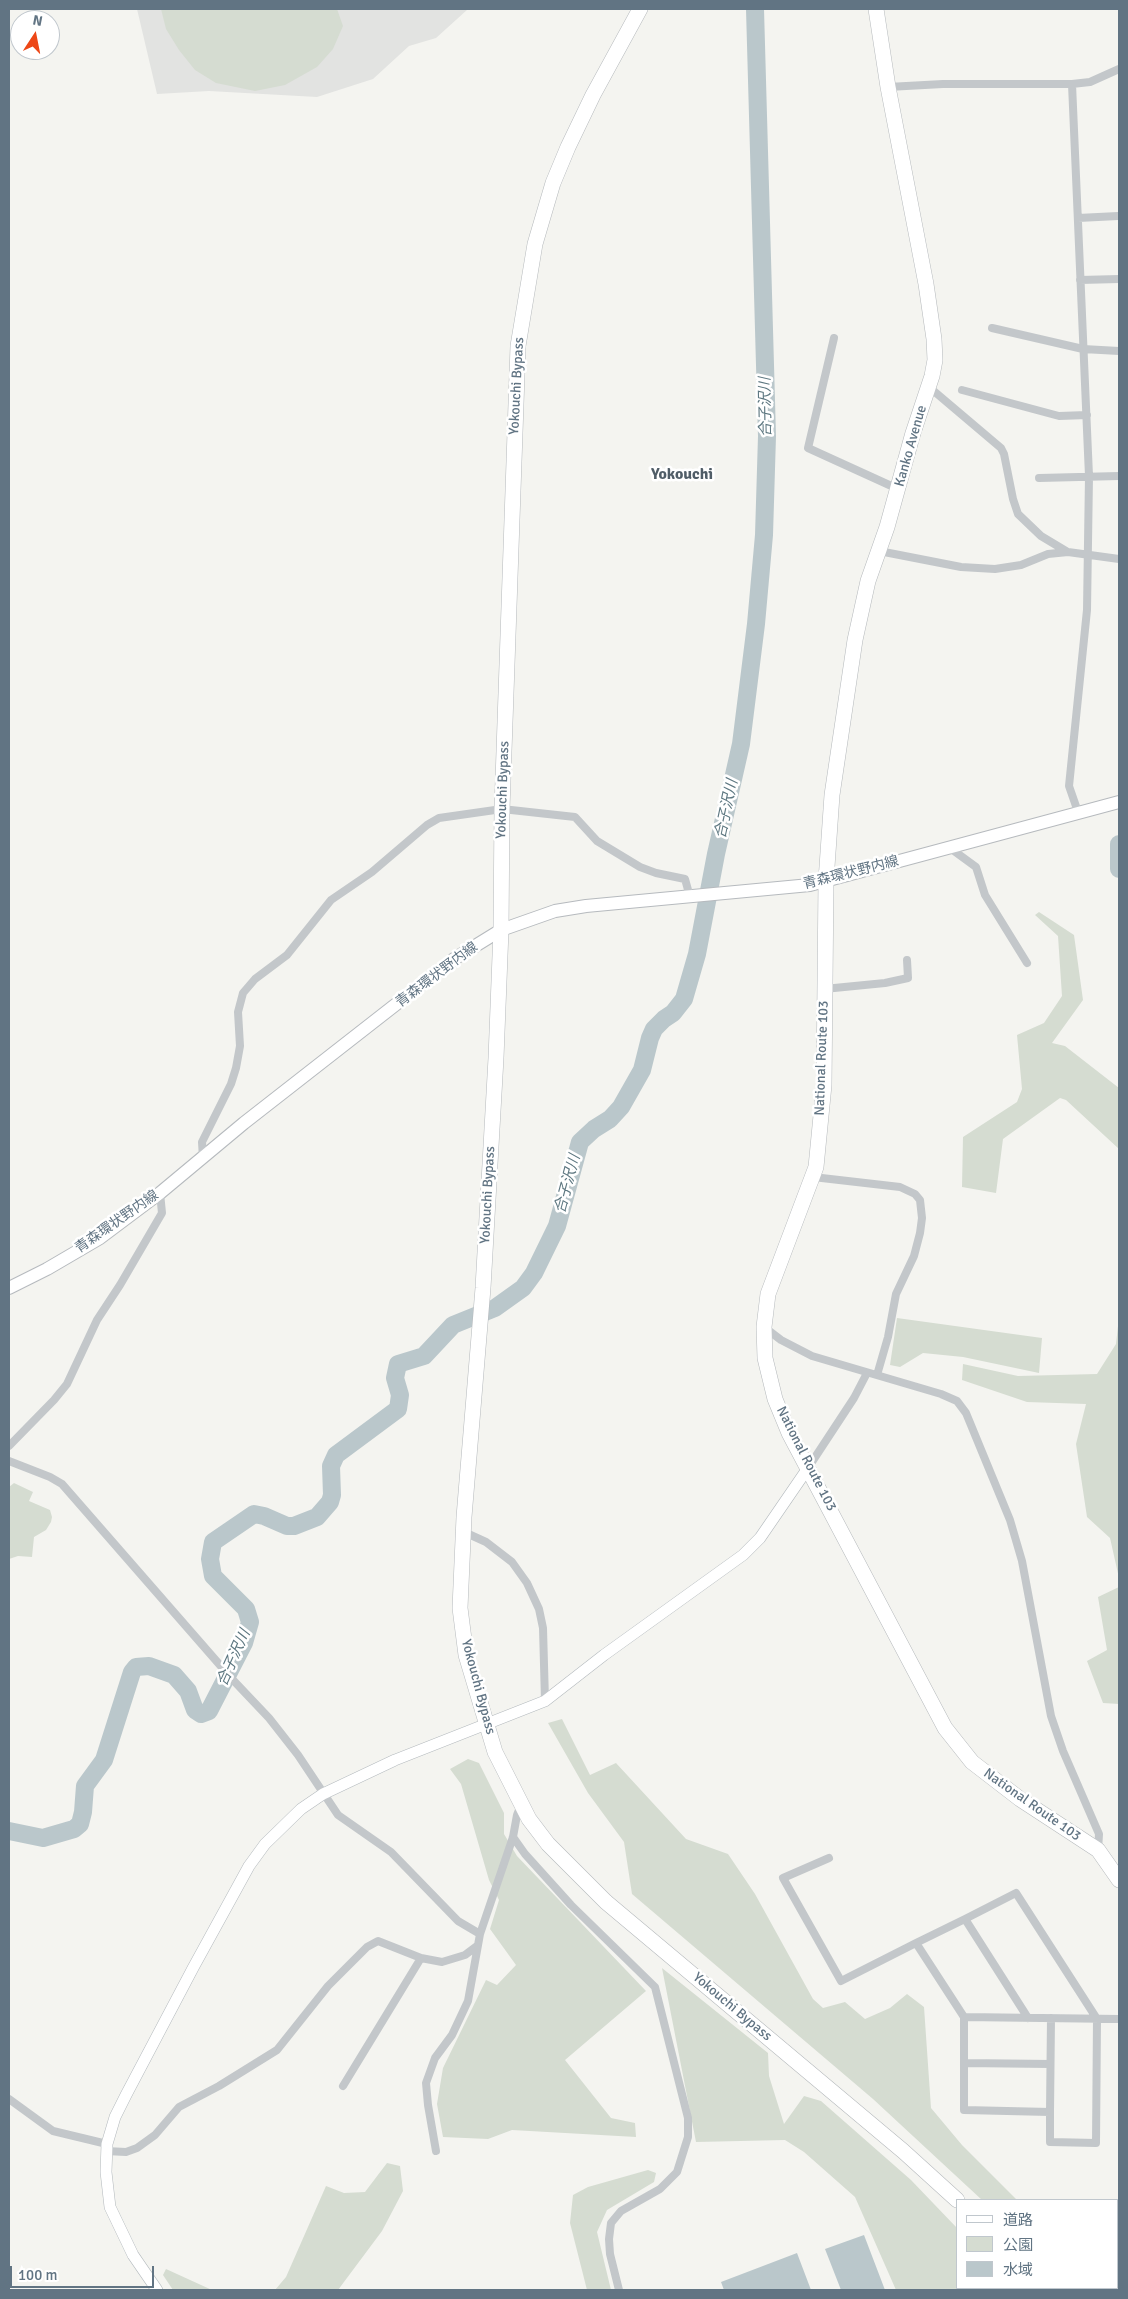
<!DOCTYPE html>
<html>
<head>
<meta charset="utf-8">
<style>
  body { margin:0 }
  #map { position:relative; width:1128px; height:2299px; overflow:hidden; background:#f4f4f0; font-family:Signika,"Noto Sans JP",sans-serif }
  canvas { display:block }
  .frame { position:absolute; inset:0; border:10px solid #617483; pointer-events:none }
  .legend { position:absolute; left:956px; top:2199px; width:162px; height:90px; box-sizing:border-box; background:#fff; border:1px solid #c0c7cd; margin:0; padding:6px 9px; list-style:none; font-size:15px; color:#617483 }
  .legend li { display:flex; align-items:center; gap:10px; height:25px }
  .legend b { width:25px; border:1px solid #c0c7cd }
  .north { position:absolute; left:10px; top:10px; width:50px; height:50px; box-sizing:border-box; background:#fff; border:1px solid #c0c7cd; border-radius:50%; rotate:11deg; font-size:14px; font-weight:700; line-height:20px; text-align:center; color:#617483 }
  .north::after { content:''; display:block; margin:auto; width:18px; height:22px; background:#ed4717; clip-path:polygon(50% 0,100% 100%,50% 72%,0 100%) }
  .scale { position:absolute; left:10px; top:2266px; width:144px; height:22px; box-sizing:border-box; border:2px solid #617483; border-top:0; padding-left:6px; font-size:15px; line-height:18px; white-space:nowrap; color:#617483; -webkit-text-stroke:4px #fff; paint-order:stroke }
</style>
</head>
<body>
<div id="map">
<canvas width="1128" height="2299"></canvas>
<div class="frame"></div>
<ul class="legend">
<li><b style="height:6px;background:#fff"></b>道路</li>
<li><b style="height:14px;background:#d5dcd1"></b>公園</li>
<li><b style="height:14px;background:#bac7cb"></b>水域</li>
</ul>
<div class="north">N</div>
<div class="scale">100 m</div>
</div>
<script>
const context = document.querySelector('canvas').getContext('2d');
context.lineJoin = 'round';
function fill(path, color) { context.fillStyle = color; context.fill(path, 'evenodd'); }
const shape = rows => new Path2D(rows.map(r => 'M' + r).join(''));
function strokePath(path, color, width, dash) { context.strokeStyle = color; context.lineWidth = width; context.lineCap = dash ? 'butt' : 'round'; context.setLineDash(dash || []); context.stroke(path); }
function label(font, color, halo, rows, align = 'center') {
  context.font = font + ' Signika,"Noto Sans JP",sans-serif'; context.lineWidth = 5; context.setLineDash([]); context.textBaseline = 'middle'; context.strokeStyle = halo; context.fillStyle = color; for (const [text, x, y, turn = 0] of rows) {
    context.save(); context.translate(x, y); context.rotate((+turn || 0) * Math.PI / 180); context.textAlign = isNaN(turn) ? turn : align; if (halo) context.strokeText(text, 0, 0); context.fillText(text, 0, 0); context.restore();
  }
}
fill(shape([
  [137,9,472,9,467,10,436,38,409,46,373,79,317,97,209,91,157,94]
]), '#e2e3e1');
fill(shape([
  [161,9,337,9,343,26,333,49,317,67,285,85,255,91,216,83,195,70,179,50,166,29],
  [1039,912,1074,935,1083,1000,1052,1043,1065,1046,1119,1088,1119,1149,1066,1100,1060,1098,1003,1139,996,1193,962,1187,963,1137,1017,1102,1022,1089,1017,1035,1044,1023,1062,996,1058,936,1035,915],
  [1119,1317,1119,1578,1110,1538,1087,1517,1076,1444,1086,1404,1027,1402,962,1380,963,1364,1018,1376,1097,1374,1116,1344],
  [897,1318,1042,1338,1039,1373,963,1357,923,1353,900,1367,890,1365],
  [14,1483,33,1492,29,1501,50,1510,52,1517,51,1522,46,1530,34,1537,32,1557,18,1556,9,1559,9,1487],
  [1119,1587,1119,1704,1103,1703,1087,1661,1107,1650,1098,1597],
  [562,1719,590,1775,616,1763,686,1839,728,1854,755,1894,813,1999,823,2008,845,2002,865,2019,890,2008,907,1994,924,2007,931,2108,962,2145,1017,2200,982,2200,873,2099,632,1894,624,1842,588,1793,548,1723],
  [468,1759,479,1763,504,1813,504,1834,517,1856,646,1991,565,2060,611,2118,635,2123,636,2137,512,2130,488,2139,443,2137,437,2104,443,2068,486,1980,497,1985,516,1965,490,1929,499,1900,489,1880,461,1784,450,1769],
  [662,1968,768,2053,769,2076,784,2124,804,2096,821,2101,911,2180,957,2228,957,2288,1008,2288,1010,2290,896,2290,855,2197,804,2152,785,2140,696,2142],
  [387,2163,400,2166,403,2191,382,2231,338,2290,275,2290,286,2277,326,2186,344,2193,365,2192],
  [648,2170,656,2173,654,2182,607,2210,597,2232,611,2290,587,2290,570,2223,573,2195,588,2187],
  [166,2269,212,2290,173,2290,163,2275]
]), '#d5dcd1');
fill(shape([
  [864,2235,885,2290,841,2290,825,2249],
  [797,2253,811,2290,724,2290,721,2282]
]), '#bac7cb');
strokePath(shape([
  [1119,844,1119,869],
  [9,1831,43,1838,74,1829,80,1824,83,1812,85,1786,104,1760,132,1672,136,1667,149,1666,174,1675,188,1691,195,1710,201,1714,209,1711,244,1643,250,1622,246,1609,213,1576,210,1559,213,1542,254,1514,264,1516,287,1526,294,1526,317,1517,330,1502,332,1495,331,1466,336,1455,398,1409,400,1395,395,1378,398,1364,424,1356,453,1325,495,1308,523,1288,534,1273,557,1226,580,1142,594,1129,610,1119,621,1107,642,1070,650,1038,654,1029,664,1019,673,1013,684,999,697,954,716,854,741,744,756,624,764,535,767,436,755,9]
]), '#bac7cb', 18);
const secondary = shape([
  [157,2290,133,2255,110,2207,106,2172,107,2144,115,2117,126,2095,193,1968,249,1866,265,1844,301,1809,323,1794,395,1760,545,1701,604,1655,743,1555,760,1538,808,1468]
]);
const primary = shape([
  [9,1288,47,1269,100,1238,160,1193,244,1123,454,959,501,930,555,911,586,906,810,885,1119,802]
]);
const highway = shape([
  [640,9,593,95,568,147,553,183,535,244,518,346,502,809,501,930,496,1058,483,1288,464,1517,460,1608,466,1655,495,1752,529,1819,548,1844,606,1902,903,2151,957,2200],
  [876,9,888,87,926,284,934,339,935,360,932,376,913,433,887,527,868,581,855,640,832,795,826,881,824,1085,816,1167,768,1294,764,1327,765,1358,775,1399,789,1433,945,1728,972,1762,1020,1799,1098,1850,1119,1880],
  [1025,2288,1027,2290]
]);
strokePath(secondary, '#b3b9bd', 12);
strokePath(primary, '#b6babe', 14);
strokePath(highway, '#b5b9bc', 16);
strokePath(shape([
  [1072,84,1089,476,1087,610,1069,786,1078,812],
  [888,87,943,84,1072,84,1090,82,1119,69],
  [1078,218,1118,216],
  [1080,280,1119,279],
  [992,328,1083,349,1119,351],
  [834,338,808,448,898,489],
  [929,387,1001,448,1004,454,1013,499,1018,514,1041,536,1066,551],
  [962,390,1059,416,1087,415],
  [1039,478,1119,476],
  [879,551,961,567,995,569,1021,565,1048,554,1068,552,1119,559],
  [950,848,976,867,985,895,1027,963],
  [824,989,885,983,908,978,907,960],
  [203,1158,202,1142,231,1084,236,1068,240,1046,238,1012,243,993,255,979,287,955,331,900,372,872,427,825,439,818,502,809,575,817,597,841,640,867,656,873,685,879,690,897],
  [813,1177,900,1187,915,1194,920,1200,922,1218,920,1233,914,1256,896,1294,888,1337,877,1375],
  [764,1327,781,1340,812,1356,941,1394,957,1401,966,1413,1010,1520,1022,1561,1051,1716,1063,1751,1099,1834,1098,1850],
  [9,1446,54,1400,67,1384,97,1320,120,1285,162,1213,160,1193],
  [9,1461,50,1477,62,1484,233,1680,269,1718,298,1755,338,1815,391,1852,458,1921,480,1934],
  [808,1468,854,1398,867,1373],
  [464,1532,486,1542,512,1562,527,1583,539,1609,543,1628,545,1701],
  [513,1837,525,1854,571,1905,655,1987,688,2118,688,2137,677,2172,660,2189,621,2211,611,2223,609,2239,610,2254,619,2290],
  [829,1858,783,1878,841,1981,916,1943,965,1919,1016,1893,1097,2019,1096,2143,1050,2142,1050,2112,964,2110,964,2017,916,1943],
  [965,1919,1028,2018],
  [964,2017,1119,2019],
  [964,2063,1050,2064],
  [343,2086,421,1958,442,1962,465,1955,477,1946],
  [9,2099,53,2131,107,2144],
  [1050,2112,1051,2018],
  [106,2151,126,2152,137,2148,155,2135,179,2107,219,2086,277,2050,328,1986,367,1947,378,1941,421,1958],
  [436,2151,428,2105,426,2083,435,2058,452,2035,468,2001,480,1934,513,1837,517,1815,521,1805]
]), '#c3c7ca', 8);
strokePath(secondary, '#fff', 11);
strokePath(primary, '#fff', 12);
strokePath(highway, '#fff', 15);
label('14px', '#617483', '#fff', [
  ["Yokouchi Bypass",517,386,-87],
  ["Kanko Avenue",911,446,-74],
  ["Yokouchi Bypass",503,790,-88],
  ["青森環状野内線",851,873,-14],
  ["青森環状野内線",437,975,-37],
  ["National Route 103",822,1058,-88],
  ["Yokouchi Bypass",488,1195,-87],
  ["青森環状野内線",117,1222,-35],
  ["National Route 103",806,1459,63],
  ["Yokouchi Bypass",478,1687,75],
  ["National Route 103",1032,1805,35],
  ["Yokouchi Bypass",732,2007,40]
]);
label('italic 15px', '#5d7780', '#fff', [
  ["合子沢川",766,407,-91],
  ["合子沢川",727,809,-78],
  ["合子沢川",568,1184,-75],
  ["合子沢川",234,1658,-66]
]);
label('bold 16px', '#505d67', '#fff', [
  ["Yokouchi",682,475]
]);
</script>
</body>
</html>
